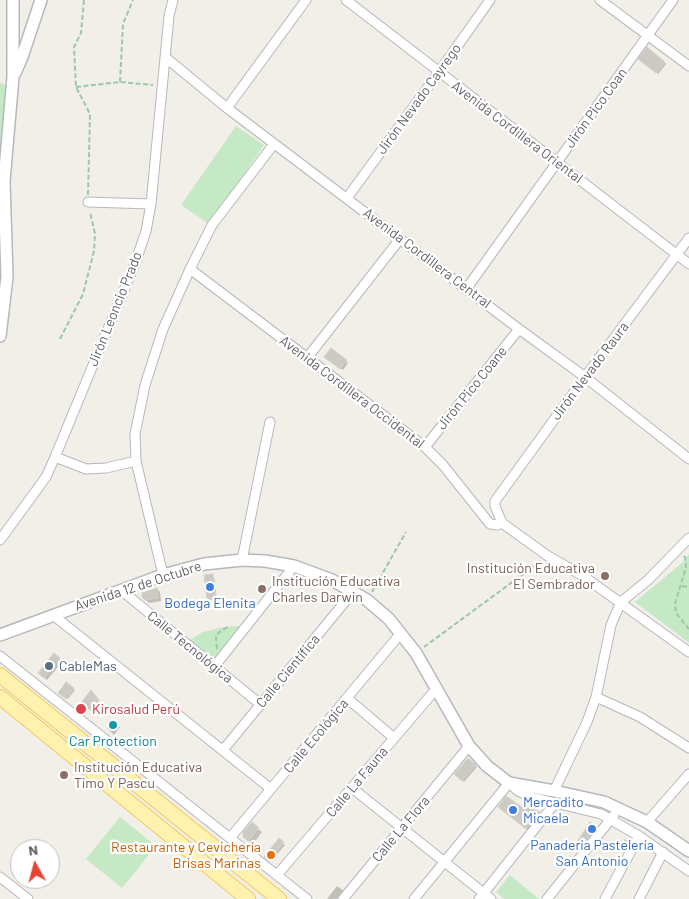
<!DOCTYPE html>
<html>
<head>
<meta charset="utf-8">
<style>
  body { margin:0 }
  #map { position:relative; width:689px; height:899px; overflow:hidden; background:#f1efe8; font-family:Barlow,sans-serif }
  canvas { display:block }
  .north { position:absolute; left:10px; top:839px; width:50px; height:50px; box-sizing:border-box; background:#fff; border:1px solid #bfc1c3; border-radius:50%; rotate:353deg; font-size:14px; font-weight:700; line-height:20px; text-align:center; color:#5f6368 }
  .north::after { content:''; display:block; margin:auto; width:18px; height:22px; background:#ea4335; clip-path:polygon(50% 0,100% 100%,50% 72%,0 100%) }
</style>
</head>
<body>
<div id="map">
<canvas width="689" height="899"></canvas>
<div class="north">N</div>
</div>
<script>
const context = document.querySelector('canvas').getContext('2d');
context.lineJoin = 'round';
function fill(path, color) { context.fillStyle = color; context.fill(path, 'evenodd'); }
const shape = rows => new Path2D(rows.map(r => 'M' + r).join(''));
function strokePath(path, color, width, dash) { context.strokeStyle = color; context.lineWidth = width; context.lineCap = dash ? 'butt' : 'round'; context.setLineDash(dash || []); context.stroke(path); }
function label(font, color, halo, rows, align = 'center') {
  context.font = font + ' Barlow,sans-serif'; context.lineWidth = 4.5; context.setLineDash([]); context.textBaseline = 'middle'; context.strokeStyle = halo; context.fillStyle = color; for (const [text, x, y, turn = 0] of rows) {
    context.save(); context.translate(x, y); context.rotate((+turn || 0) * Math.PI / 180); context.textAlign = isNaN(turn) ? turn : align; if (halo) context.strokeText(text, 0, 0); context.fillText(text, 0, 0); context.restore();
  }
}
fill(shape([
  [0,83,8,86,3,157,0,156],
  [236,126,264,145,209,224,181,205],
  [689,554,689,643,635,602,683,562],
  [240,626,242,627,218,659,213,661,189,641,203,632,223,627],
  [120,817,156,846,122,888,86,859],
  [510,875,539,899,504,899,496,892]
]), '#c5e8c5');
fill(shape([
  [647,49,666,64,658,74,640,59],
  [331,350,348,363,343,370,328,359],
  [213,576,214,577,217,599,210,600,208,599],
  [157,589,160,592,161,601,149,603,143,597],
  [59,659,62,662,47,680,42,676],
  [73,688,75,690,68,699,61,694],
  [94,694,101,703,93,712,82,703],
  [113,721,120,727,114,735,107,728],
  [469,760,477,767,464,782,455,774],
  [525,807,542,815,529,831,502,809,523,810],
  [591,824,600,831,586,849,578,842],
  [258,829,262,832,253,844,244,837],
  [625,839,630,843,625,853,619,848],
  [279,840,285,845,271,861,265,857],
  [337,886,344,891,337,899,327,899]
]), '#0003');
const building = shape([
  [647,47,665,62,656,73,638,59,647,47],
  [331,348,347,360,340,369,324,357,331,348],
  [213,574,216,598,207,599,204,575,213,574],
  [157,588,158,598,145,600,142,597,142,593,157,588],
  [54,653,60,658,44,678,38,673,54,653],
  [66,682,74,688,66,699,58,693,66,682],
  [91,690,99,700,90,710,81,703,91,690],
  [467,759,469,759,476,765,462,781,454,774,467,759],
  [506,796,523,808,525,806,540,812,526,829,498,807,506,796],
  [252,822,259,828,248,841,243,837,243,832,252,822],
  [590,822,597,826,582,846,577,842,590,822],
  [279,838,284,842,269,861,264,857,279,838]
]);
fill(building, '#cccac5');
strokePath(building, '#d6d1c6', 1);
const minor = shape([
  [346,0,689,264],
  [600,0,689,66],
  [165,57,227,108,519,329,585,377,689,459],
  [227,108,306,0],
  [347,198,439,72,490,0],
  [88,202,151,204],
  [689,238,585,377,498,497,495,501,495,506,502,523,548,556,583,576,689,652],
  [190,269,425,447,443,465,490,524,497,525,502,523],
  [467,288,673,0],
  [307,358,400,239],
  [425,447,519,329],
  [55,457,86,469,106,468,136,461],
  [0,540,46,477,55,457,136,261,146,231,151,204,169,16,173,0],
  [242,560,270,422],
  [163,575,136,461,135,434,145,385,163,329,190,269,212,225,274,144],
  [121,590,260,704],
  [53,615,271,789],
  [0,656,307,899],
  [214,667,294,566],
  [596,697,640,717,689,748],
  [347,698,394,738],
  [223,750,353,592],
  [352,788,491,899],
  [554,791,587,722,596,697,611,625,621,602,648,580,689,538],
  [647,822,689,774],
  [230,838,401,633],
  [277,875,437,688],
  [0,877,28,899],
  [343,899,469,746],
  [414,899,509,783,518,791,531,797,601,814,639,836,689,871],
  [479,899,555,803],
  [547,899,614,815],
  [605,899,639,836],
  [639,899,663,852]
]);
const tertiary = shape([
  [15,73,22,57,41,0],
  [0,336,7,277,4,181,13,77,13,0],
  [0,635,163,575,204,564,242,560,265,561,294,566,332,580,367,600,389,619,416,653,469,746,487,766,509,783,554,791,604,802,647,822,689,851]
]);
const primary = shape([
  [0,675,279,899],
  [0,697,248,899]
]);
strokePath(minor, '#b5b8bc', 11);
strokePath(tertiary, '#b5b8bc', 14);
strokePath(primary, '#f2c960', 16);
strokePath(shape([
  [84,0,81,33,74,47,76,87,90,114,88,195],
  [120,82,123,24,133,0],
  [76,87,120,82,153,85],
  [60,339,83,294,94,251,95,234,90,212],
  [684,556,685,557,686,567,675,604,676,613,689,629],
  [682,586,689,587],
  [372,592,406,532],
  [424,647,541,561],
  [217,649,216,638,218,633,229,626]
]), '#9cc7a9', 2, [5, 2.5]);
strokePath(minor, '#fff', 9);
strokePath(tertiary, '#fff', 11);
strokePath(primary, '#fff2af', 14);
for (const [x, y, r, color] of [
  [605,576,5,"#8d6e63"],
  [210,587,5,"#3f7fe0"],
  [262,589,5,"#8d6e63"],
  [49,666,5,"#5c6f8a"],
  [81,709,6,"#e0444e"],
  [113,725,5,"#0f9aa8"],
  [64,775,5,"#8d6e63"],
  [513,810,5,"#3f7fe0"],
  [592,829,5,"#3f7fe0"],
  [271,855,5,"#e8710a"]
]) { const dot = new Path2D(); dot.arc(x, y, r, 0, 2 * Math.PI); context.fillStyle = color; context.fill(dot); strokePath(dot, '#fff', 2); }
label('14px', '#5f6368', '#fff', [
  ["Jirón Nevado Cayrego",419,99,-54],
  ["Jirón Pico Coan",596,108,-54],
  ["Avenida Cordillera Oriental",517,132,37],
  ["Avenida Cordillera Central",427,258,37],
  ["Jirón Leoncio Prado",115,309,-68],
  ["Jirón Nevado Raura",590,371,-53],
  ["Jirón Pico Coane",472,388,-51],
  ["Avenida Cordillera Occidental",352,392,37],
  ["Avenida 12 de Octubre",138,586,-18],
  ["Calle Tecnológica",190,647,39],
  ["Calle Científica",288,671,-50],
  ["Calle Ecológica",316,736,-50],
  ["Calle La Fauna",357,782,-50],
  ["Calle La Flora",401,829,-50]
]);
label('14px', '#785e54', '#fff', [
  ["Institución Educativa",595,568,"right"],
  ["El Sembrador",595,584,"right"],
  ["Institución Educativa",272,581],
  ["Charles Darwin",272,597],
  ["Institución Educativa",74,767],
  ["Timo Y Pascu",74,783]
], 'left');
label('14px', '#366cbe', '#fff', [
  ["Bodega Elenita",210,603],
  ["Mercadito",523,802,"left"],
  ["Micaela",523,818,"left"],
  ["Panadería Pastelería",592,845],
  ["San Antonio",592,861]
]);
label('14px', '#4e5e75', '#fff', [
  ["CableMas",59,666]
], 'left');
label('14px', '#be3a42', '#fff', [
  ["Kirosalud Perú",92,709]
], 'left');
label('14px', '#0d838f', '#fff', [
  ["Car Protection",113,741]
]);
label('14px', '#c56008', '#fff', [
  ["Restaurante y Cevichería",261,847],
  ["Brisas Marinas",261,863]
], 'right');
</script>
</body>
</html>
